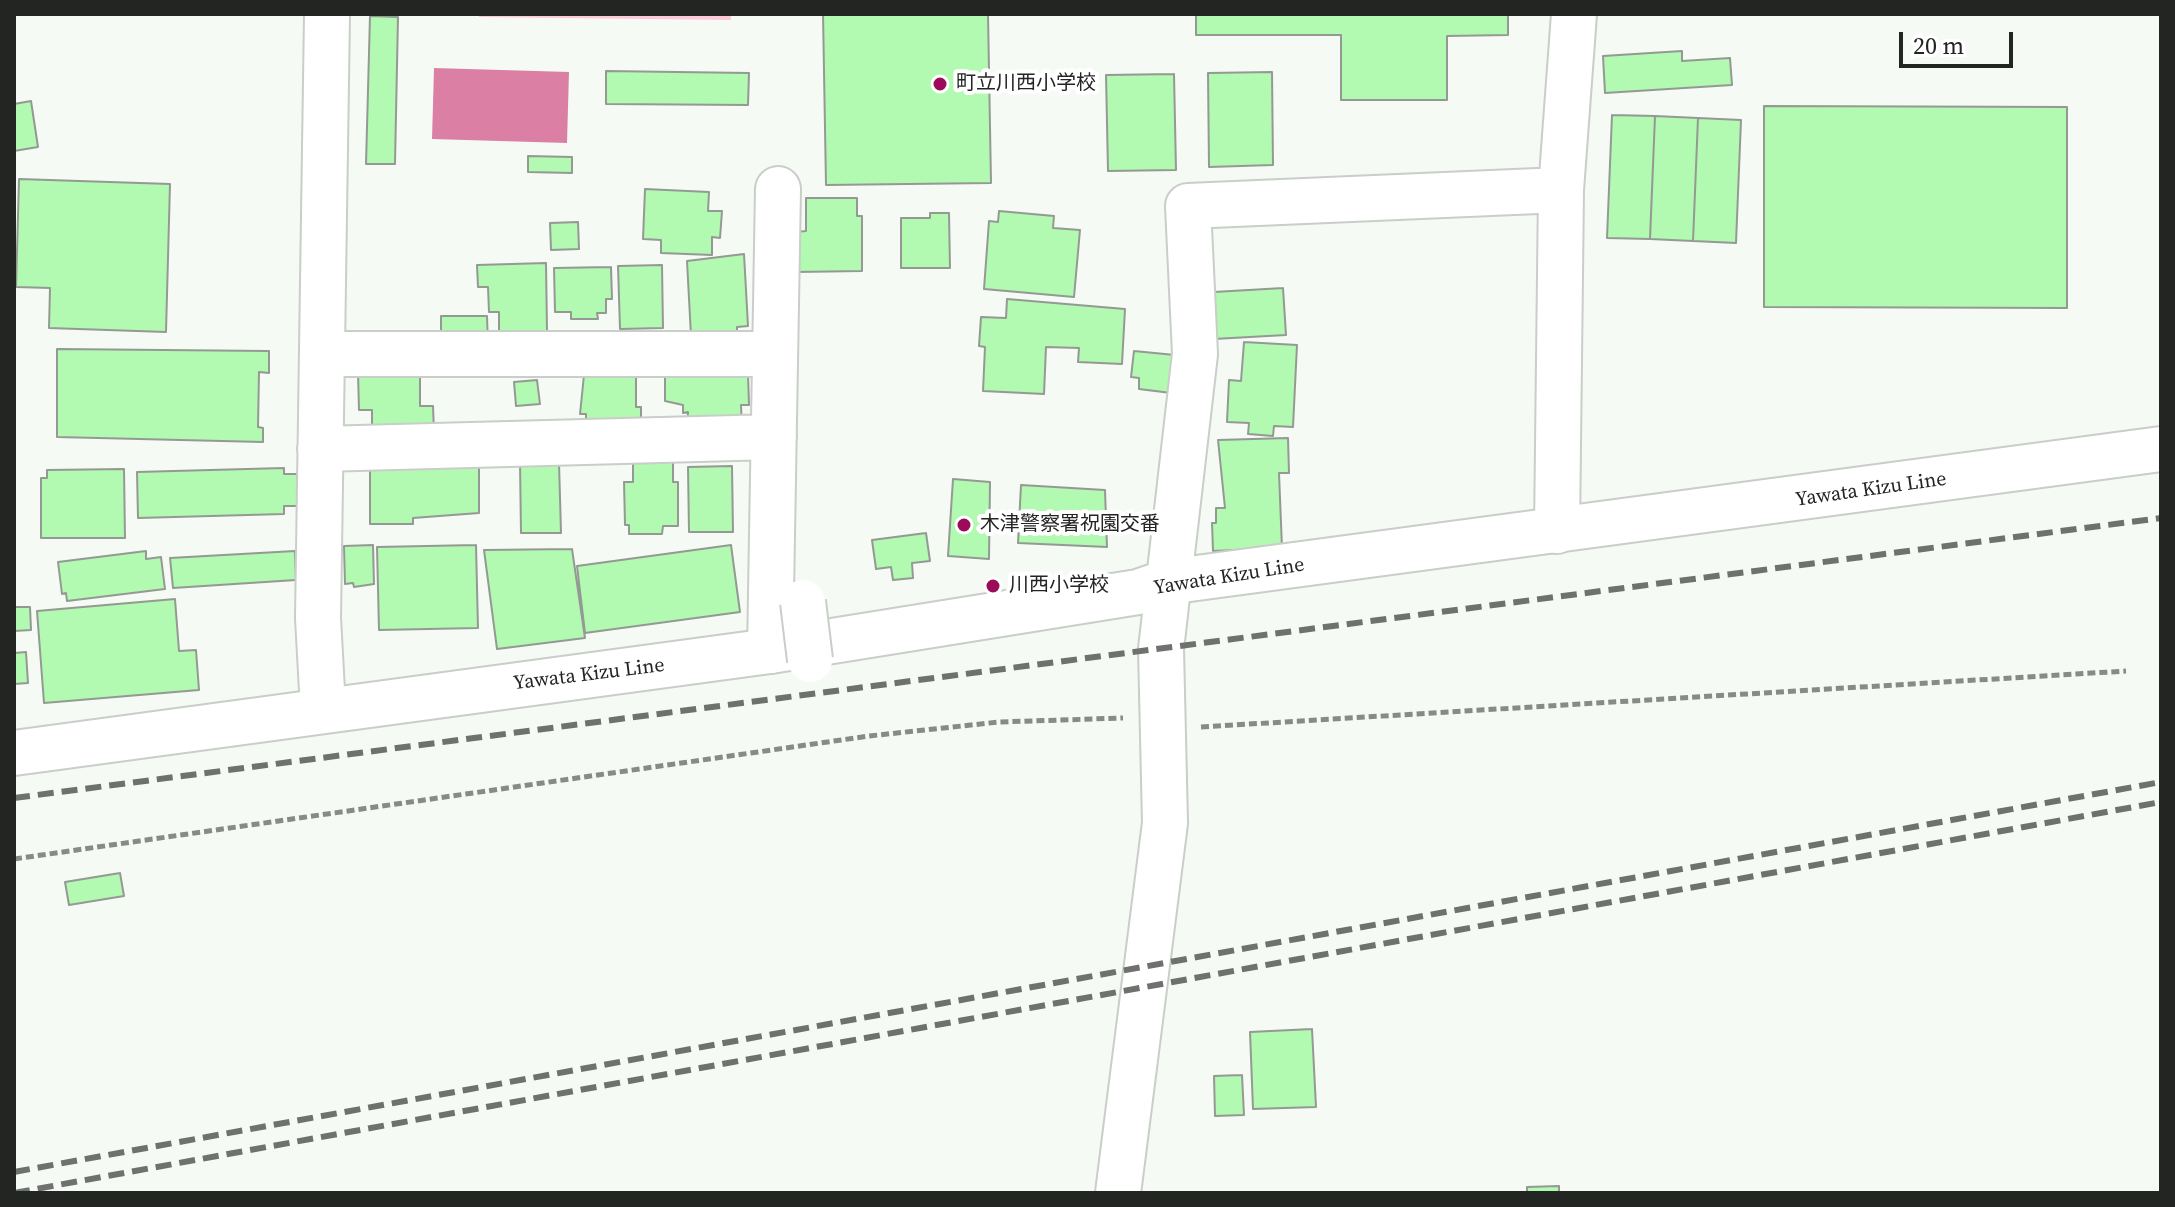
<!DOCTYPE html>
<html>
<head>
<meta charset="utf-8">
<style>
  body { margin:0 }
  #map { position:relative; width:2175px; height:1207px; overflow:hidden; background:#f5faf5; font-family:"Source Serif 4",serif }
  canvas { display:block }
  .frame { position:absolute; inset:0; border:16px solid #232523; pointer-events:none }
  .scale { position:absolute; left:1899px; top:32px; width:114px; height:36px; box-sizing:border-box; border:4px solid #232523; border-top:0; padding-left:10px; font-size:24px; line-height:28px; white-space:nowrap; color:#232523; -webkit-text-stroke:6px #fff; paint-order:stroke }
</style>
</head>
<body>
<div id="map">
<canvas width="2175" height="1207"></canvas>
<div class="frame"></div>
<div class="scale">20 m</div>
</div>
<script>
const context = document.querySelector('canvas').getContext('2d');
context.lineJoin = 'round';
function fill(path, color) { context.fillStyle = color; context.fill(path, 'evenodd'); }
const shape = rows => new Path2D(rows.map(r => 'M' + r).join(''));
function strokePath(path, color, width, dash) { context.strokeStyle = color; context.lineWidth = width; context.lineCap = dash ? 'butt' : 'round'; context.setLineDash(dash || []); context.stroke(path); }
function label(font, color, halo, rows, align = 'center') {
  context.font = font + ' "Source Serif 4","Noto Sans JP",serif'; context.lineWidth = 8; context.setLineDash([]); context.textBaseline = 'middle'; context.strokeStyle = halo; context.fillStyle = color; for (const [text, x, y, turn = 0] of rows) {
    context.save(); context.translate(x, y); context.rotate((+turn || 0) * Math.PI / 180); context.textAlign = isNaN(turn) ? turn : align; if (halo) context.strokeText(text, 0, 0); context.fillText(text, 0, 0); context.restore();
  }
}
fill(shape([
  [479,14,731,14,731,20,479,17]
]), '#fdc8da');
fill(shape([
  [434,68,569,72,567,143,432,139]
]), '#db80a4');
const building = shape([
  [823,14,988,14,991,183,826,185,823,14],
  [1196,14,1508,14,1508,35,1447,36,1447,100,1341,100,1341,35,1196,35,1196,14],
  [370,16,398,17,395,164,366,164,370,16],
  [1682,51,1682,61,1730,58,1732,85,1605,93,1603,56,1682,51],
  [606,71,749,73,748,105,606,104,606,71],
  [1272,72,1273,165,1209,167,1208,73,1272,72],
  [1174,74,1176,170,1108,171,1106,75,1174,74],
  [31,101,38,147,14,151,14,104,31,101],
  [1764,106,2067,107,2067,308,1764,307,1764,106],
  [1612,115,1655,116,1650,239,1607,238,1612,115],
  [1655,116,1698,118,1693,241,1650,239,1655,116],
  [1698,118,1741,120,1736,243,1693,241,1698,118],
  [528,156,572,157,572,173,528,172,528,156],
  [19,179,170,184,166,332,49,328,50,288,16,287,19,179],
  [645,189,709,192,708,211,722,211,720,238,712,237,712,255,661,253,661,240,643,239,645,189],
  [806,198,857,198,857,216,862,216,862,271,796,272,796,232,806,231,806,198],
  [999,211,1054,216,1053,228,1080,230,1074,297,984,289,989,221,998,222,999,211],
  [930,213,949,213,950,268,901,268,901,218,930,218,930,213],
  [578,222,579,249,551,250,550,223,578,222],
  [744,254,748,326,737,327,737,333,691,336,687,261,744,254],
  [546,263,547,331,499,332,499,312,489,312,488,287,478,287,477,265,546,263],
  [662,265,663,328,620,329,618,266,662,265],
  [611,267,612,299,606,299,606,313,597,313,598,319,571,319,571,312,555,312,554,268,611,267],
  [1283,288,1286,335,1214,339,1214,292,1283,288],
  [1007,299,1125,309,1122,364,1078,362,1079,348,1046,347,1044,394,983,391,985,347,979,346,981,317,1006,318,1007,299],
  [441,316,487,316,488,345,441,346,441,316],
  [1244,342,1297,345,1293,427,1274,426,1273,436,1248,434,1249,423,1227,422,1229,380,1241,381,1244,342],
  [57,349,269,351,269,373,259,372,258,427,263,428,263,442,57,437,57,349],
  [1134,351,1175,355,1171,393,1139,389,1139,378,1131,377,1134,351],
  [358,373,420,373,420,406,433,406,434,432,372,432,372,410,359,410,358,373],
  [636,374,636,407,641,407,641,431,586,431,586,414,580,414,584,375,636,374],
  [748,374,749,405,741,405,742,428,687,429,688,412,683,413,683,405,665,401,665,375,748,374],
  [537,380,540,404,516,406,514,382,537,380],
  [1288,438,1289,473,1279,473,1282,548,1213,551,1212,523,1216,523,1216,508,1225,508,1218,440,1288,438],
  [633,458,673,458,673,482,678,482,678,526,663,526,662,534,629,534,629,525,625,525,624,482,633,482,633,458],
  [559,462,561,533,521,533,520,463,559,462],
  [479,463,479,513,413,518,413,524,370,524,370,464,479,463],
  [732,466,733,532,689,532,688,467,732,466],
  [284,468,284,474,297,474,298,506,284,506,284,514,138,518,137,472,284,468],
  [124,469,125,538,41,538,41,478,47,478,47,470,124,469],
  [953,479,990,482,989,559,948,556,953,479],
  [1021,485,1105,490,1107,547,1018,543,1021,485],
  [926,533,930,561,912,563,913,578,893,580,891,567,876,569,872,540,926,533],
  [373,545,374,584,354,587,353,583,345,584,344,546,373,545],
  [476,545,478,628,379,630,377,547,476,545],
  [731,545,740,612,585,633,577,566,731,545],
  [572,549,585,638,497,649,484,550,572,549],
  [146,551,146,559,161,557,165,589,67,601,66,593,62,594,58,562,146,551],
  [295,551,296,580,173,588,170,558,295,551],
  [175,599,179,651,196,650,199,690,44,703,37,611,175,599],
  [14,607,30,607,31,630,14,631,14,607],
  [26,652,28,683,14,684,14,653,26,652],
  [120,873,124,896,69,905,65,882,120,873],
  [1312,1029,1316,1107,1253,1109,1250,1032,1312,1029],
  [1242,1075,1244,1115,1215,1116,1214,1076,1242,1075],
  [1559,1186,1559,1193,1527,1193,1527,1187,1559,1186]
]);
fill(building, '#b2f9b1');
strokePath(building, '#949994', 2);
const minor = shape([
  [322,354,775,354],
  [320,449,774,437],
  [1557,531,1561,190,1574,14],
  [770,651,778,189],
  [323,709,318,618,327,14],
  [1118,1193,1165,823,1161,649,1195,354,1188,206,1561,190]
]);
const major = shape([
  [14,753,770,651,1138,592,1167,582,2161,449]
]);
strokePath(minor, '#c9cec9', 48);
strokePath(major, '#c9cec9', 48);
strokePath(shape([
  [1201,727,2126,671],
  [14,859,869,736,999,722,1123,718],
  [339,1193,339,1192]
]), '#878b87', 5, [8, 4]);
strokePath(minor, '#fff', 44);
strokePath(major, '#fff', 44);
strokePath(shape([
  [14,798,2161,518],
  [14,1172,2161,782],
  [14,1193,2161,802]
]), '#6e716e', 6, [16, 8]);
const minorBridge = shape([
  [803,602,810,660]
]);
strokePath(minorBridge, '#c9cec9', 48, []);
strokePath(minorBridge, '#fff', 44);
for (const [x, y, r, color] of [
  [940,84,8,"#9b0b5a"],
  [964,525,8,"#9b0b5a"],
  [993,586,8,"#9b0b5a"]
]) { const dot = new Path2D(); dot.arc(x, y, r, 0, 2 * Math.PI); context.fillStyle = color; context.fill(dot); strokePath(dot, '#fff', 3); }
label('20px', '#232523', '#fff', [
  ["町立川西小学校",956,84],
  ["木津警察署祝園交番",980,525],
  ["川西小学校",1009,586]
], 'left');
label('20px', '#232523', '#fff', [
  ["Yawata Kizu Line",1871,490,-8],
  ["Yawata Kizu Line",1229,577,-9],
  ["Yawata Kizu Line",589,675,-7]
]);
</script>
</body>
</html>
